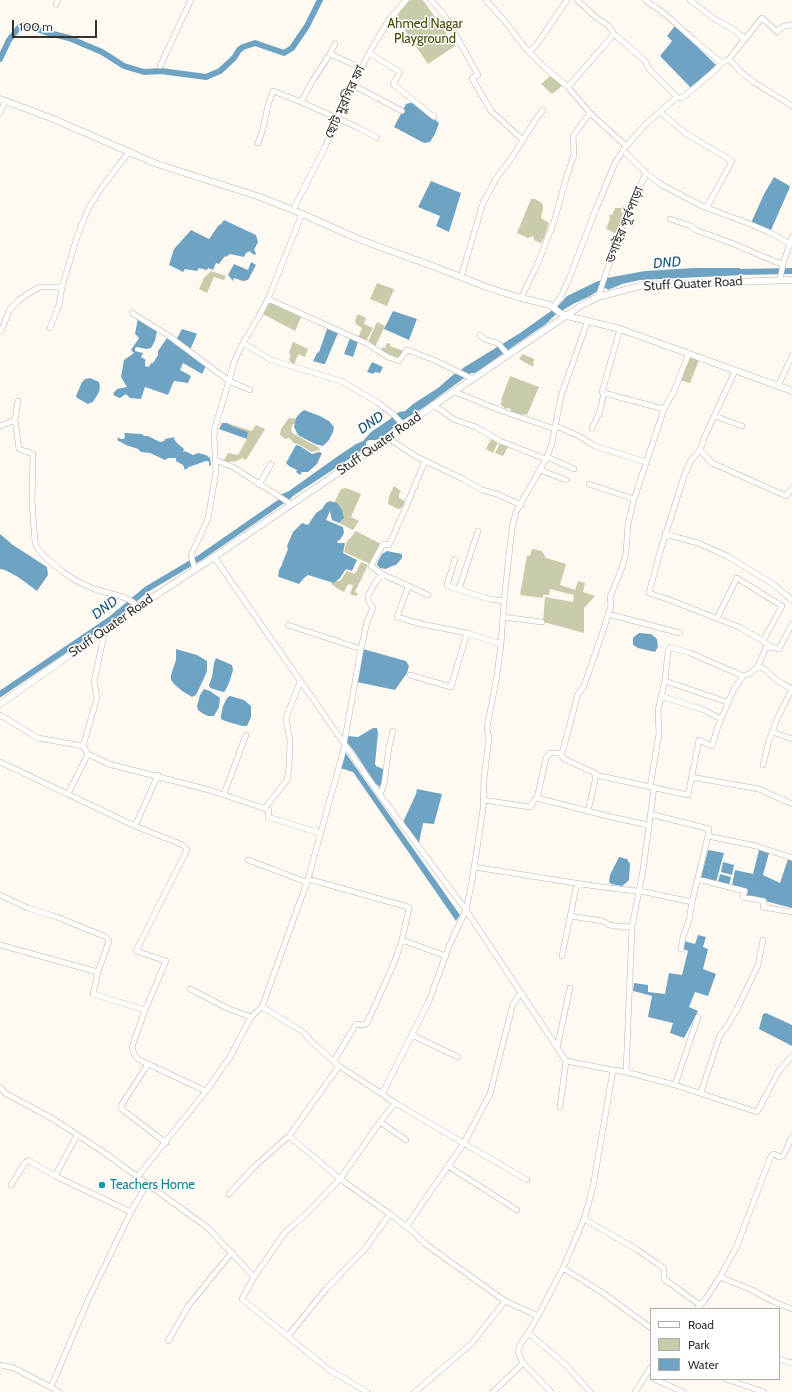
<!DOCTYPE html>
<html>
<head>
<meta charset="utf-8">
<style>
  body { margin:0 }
  #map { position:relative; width:792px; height:1392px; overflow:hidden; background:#fefaf1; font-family:Cabin,sans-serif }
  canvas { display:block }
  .legend { position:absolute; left:650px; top:1308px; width:130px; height:72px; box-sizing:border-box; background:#fff; border:1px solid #aeadab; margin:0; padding:5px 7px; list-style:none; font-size:12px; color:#35332e }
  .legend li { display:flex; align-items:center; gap:8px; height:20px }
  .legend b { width:20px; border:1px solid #aeadab }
  .scale { position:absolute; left:12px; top:20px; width:85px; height:18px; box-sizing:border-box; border:2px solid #35332e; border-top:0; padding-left:5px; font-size:12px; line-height:14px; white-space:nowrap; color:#35332e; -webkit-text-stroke:3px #fff; paint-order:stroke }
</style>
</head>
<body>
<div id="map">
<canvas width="792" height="1392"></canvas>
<ul class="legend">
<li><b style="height:5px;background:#fff"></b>Road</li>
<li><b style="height:11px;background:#c9cbaa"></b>Park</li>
<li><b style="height:11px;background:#6fa3c4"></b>Water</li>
</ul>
<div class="scale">100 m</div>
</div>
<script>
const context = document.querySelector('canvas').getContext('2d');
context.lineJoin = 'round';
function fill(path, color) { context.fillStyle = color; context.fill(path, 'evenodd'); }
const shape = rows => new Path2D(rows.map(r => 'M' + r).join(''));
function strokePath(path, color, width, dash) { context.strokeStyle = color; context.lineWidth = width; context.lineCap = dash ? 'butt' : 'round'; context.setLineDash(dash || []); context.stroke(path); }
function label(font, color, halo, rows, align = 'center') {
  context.font = font + ' Cabin,"Noto Sans Bengali",sans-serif'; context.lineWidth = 3; context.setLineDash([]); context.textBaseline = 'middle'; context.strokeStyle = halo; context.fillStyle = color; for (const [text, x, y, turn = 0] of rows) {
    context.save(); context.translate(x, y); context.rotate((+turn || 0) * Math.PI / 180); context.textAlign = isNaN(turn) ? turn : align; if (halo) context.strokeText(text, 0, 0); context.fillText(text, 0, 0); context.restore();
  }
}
fill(shape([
  [410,0,423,0,455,46,428,64,396,17],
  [550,76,562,86,552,94,541,84],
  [531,199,535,199,542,203,543,207,541,218,549,223,544,238,541,243,534,240,533,236,528,238,517,233],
  [615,208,622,208,621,212,623,213,625,210,628,210,617,234,606,229,610,219,609,215,612,215],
  [211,271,226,276,224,280,214,277,207,293,199,289,204,278],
  [377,283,394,289,387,306,370,299],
  [269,302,301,317,295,331,263,314],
  [358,314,366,318,364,324,373,328,366,341,358,338,362,328,356,324,355,320],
  [377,322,385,326,375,347,368,342],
  [293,342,308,349,305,357,298,354,294,365,289,360,291,355,289,353],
  [387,343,391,344,390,346,404,351,401,356,397,358,381,350,383,347,385,348],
  [523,354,534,359,533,367,519,359],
  [689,357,699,360,690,383,680,380],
  [510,376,539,387,527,415,523,414,521,416,511,414,511,409,508,408,506,409,500,404,502,401,501,400],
  [289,418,297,419,296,423,293,424,291,428,292,433,318,447,320,450,311,452,302,446,294,443,289,438,285,439,280,435,281,429],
  [227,423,252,431,256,425,265,429,246,460,242,458,237,461,227,462,224,460,228,453,238,455,247,439,248,432,232,426],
  [491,439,498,442,493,453,486,449],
  [500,443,508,447,503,456,495,453],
  [394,486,401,491,399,494,399,498,406,502,401,508,398,509,388,504,389,496],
  [346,488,361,494,351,517,359,521,353,530,339,523,344,518,334,503,341,489],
  [356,531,381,544,370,564,344,552,346,543],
  [532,549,542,551,546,558,566,564,560,585,575,590,578,581,585,583,583,592,595,596,584,608,584,633,543,622,545,597,573,602,574,595,550,589,549,595,543,595,543,598,520,595,527,556,530,556],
  [361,562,368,565,355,592,358,594,356,596,350,594,353,585,348,584,344,592,338,589,330,583,334,583,337,581,340,581,347,571,355,574]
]), '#c9cbaa');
fill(shape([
  [674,27,677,27,716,65,691,88,660,56,672,41,667,36],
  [414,102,439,123,435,134,430,142,424,143,394,127,406,104],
  [774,177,788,185,790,187,771,230,767,230,751,223,764,194],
  [431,181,461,193,449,232,436,226,440,216,418,207],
  [224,220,256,235,258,242,254,250,256,253,255,255,251,253,250,251,246,253,244,257,230,254,226,257,225,256,219,264,216,263,213,270,208,268,207,270,199,268,197,271,185,269,183,272,169,265,174,249,191,230,209,239,218,226,221,224],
  [251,262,256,265,248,280,243,281,234,278,233,281,228,275,234,264,248,270],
  [694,268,740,268,744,275,640,280,622,284,608,290,606,288,599,290,590,296,573,304,555,315,546,324,524,339,475,373,471,373,423,408,397,424,396,426,382,437,376,440,369,440,366,442,366,447,363,450,302,490,287,500,280,495,289,491,338,456,356,444,363,441,371,432,390,419,396,414,399,412,405,411,413,404,438,388,454,374,458,374,463,368,520,333,558,306,567,296,598,281,606,280,607,278,645,271],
  [393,311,417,319,409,340,384,329],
  [138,318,157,331,155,341,151,348,146,349,137,347,135,348,135,351,143,353,141,357,146,360,145,361,145,366,148,367,151,364,151,363,153,363,158,355,158,351,167,338,206,366,202,374,183,363,180,370,191,376,188,383,174,381,168,395,145,387,141,399,130,398,126,394,120,398,115,396,113,394,117,389,127,387,121,377,124,360,134,353,131,350,139,338,135,334],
  [182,329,195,333,197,334,190,350,176,340],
  [327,329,338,333,325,364,323,364,313,361,317,353,319,352],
  [350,338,358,342,353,357,344,354],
  [372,362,383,367,380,373,375,372,373,374,367,372],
  [90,378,99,382,100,387,99,392,93,402,88,404,77,398,76,396,82,382,85,379],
  [304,410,320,416,329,421,334,427,333,432,329,440,323,446,315,444,298,435,294,427,296,418,300,413],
  [222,423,227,423,232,426,248,432,247,439,219,429],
  [124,433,142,434,144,436,148,436,160,442,164,441,165,439,175,437,174,439,177,443,184,449,183,452,185,451,193,455,198,453,206,455,210,458,211,465,209,466,209,462,206,461,189,467,185,470,183,465,176,461,176,458,168,458,165,460,150,453,141,452,138,449,126,445,117,440,119,437,120,439,124,439,125,436],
  [296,445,300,446,312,454,319,452,322,453,317,464,308,472,302,472,300,475,296,472,297,470,289,466,286,463],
  [330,501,337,503,342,510,344,518,339,523,332,520,330,511,326,520,343,527,344,533,340,540,337,541,338,543,345,543,343,553,357,560,352,571,346,569,340,578,334,583,308,575,304,578,299,584,279,577,278,576,279,570,282,565,282,564,288,549,287,546,293,532,302,523,308,525,316,513,322,509,326,503],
  [0,534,13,545,47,567,48,575,37,591,18,577,5,570,0,569],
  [387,551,402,554,402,558,396,565,392,566,386,569,380,568,377,565,378,561,382,554],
  [639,633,651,634,657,639,658,647,655,652,638,648,633,645,633,638,635,636],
  [176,649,197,655,207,661,207,670,205,676,196,695,192,697,182,691,174,684,171,680,171,675,176,660],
  [363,649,406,661,409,666,407,673,395,690,357,682],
  [216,658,232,665,233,670,229,683,225,691,223,692,210,688,209,685,212,677,214,663],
  [204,689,210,691,220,698,219,707,214,716,208,716,202,713,198,710,197,706,200,695],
  [230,696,244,700,251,706,251,717,247,726,242,726,225,721,221,719,221,716,223,706,227,698],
  [373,728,377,728,378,733,375,764,376,766,383,769,383,779,380,787,375,783,354,751,346,741,348,736,358,737],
  [345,752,460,915,456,921,353,772,340,768],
  [417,789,442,794,434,824,423,823,419,843,403,824,404,820,416,794],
  [708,850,724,853,716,882,701,878],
  [759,850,769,853,763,875,780,883,788,859,792,861,792,908,746,896,747,890,732,886,735,870,753,874],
  [619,857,627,859,630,864,629,880,626,883,622,886,611,884,609,882,610,875],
  [723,862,734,865,732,875,721,872],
  [720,874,731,877,729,885,718,882],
  [698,935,706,937,703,947,708,949,703,969,716,974,708,996,695,992,689,1007,698,1011,684,1038,670,1033,673,1023,648,1017,652,996,633,991,634,983,648,985,648,992,665,994,669,973,682,975,688,951,683,949,684,941,695,944],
  [766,1013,792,1025,792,1046,759,1029,763,1014]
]), '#6fa3c4');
strokePath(shape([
  [0,59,9,40,21,25,26,25,45,32,69,38,102,52,124,66,144,72,161,71,206,77,220,71,234,58,239,50,243,47,255,43,284,53,292,48,307,26,320,0],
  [735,272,792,271],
  [0,694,111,619,147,589,201,557,289,496]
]), '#6fa3c4', 6);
const minor = shape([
  [431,0,445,16,478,75,472,78,491,111,523,140],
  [486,0,508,25,525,48,544,67,568,87,590,113,626,146],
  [577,0,597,18,609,26,614,34,645,61,649,69,677,97],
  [645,0,665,14,694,40,722,63],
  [690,0,713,18,734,30,745,39],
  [56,4,58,0],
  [529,52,537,44,567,0],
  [369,53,400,72,393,84,434,117],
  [330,54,361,68],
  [729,59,741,72,752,81,792,106],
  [160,66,191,0],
  [353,85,402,111],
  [568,87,614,34],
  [301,102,313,80,330,54,335,44],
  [660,112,685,133,732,161,707,207],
  [0,113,5,101],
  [258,143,263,129,268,105,273,91,301,102,359,128,377,138],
  [623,150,646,173,660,184,702,206,750,224,771,233,792,245],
  [293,210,324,149,337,119,369,53,388,21,406,0],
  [670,219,691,226,696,230,734,244,776,262,783,264],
  [461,277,483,203,497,177,511,159,536,119,543,110],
  [780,280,783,264,792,237],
  [598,297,620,232,646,173],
  [521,298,537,265,554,222,567,175,574,155,573,136,590,113],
  [268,299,366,343,388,357,399,361,407,350,434,360,473,379],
  [553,308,561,296,569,279,596,209,615,163,626,146,648,122,677,97,682,98,712,73,722,63,729,59,762,18,777,32,784,26,792,25],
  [132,313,169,336,229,381,250,390],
  [50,328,59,305,62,287,77,237,88,209,102,187,129,152],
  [0,330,1,331,10,309,19,300,29,293,40,287,62,287],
  [480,335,484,339,499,344,508,355],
  [243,343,271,360,341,381,377,402,394,415,404,426],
  [735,371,705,436,700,450,691,460,684,476,660,552,649,593,670,600,739,627,763,641,770,647],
  [778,386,792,356],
  [455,392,502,411,555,429,558,427,581,437,595,446,646,462],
  [604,393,664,409],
  [434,405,453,419,476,427,500,441,546,459],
  [715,416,742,426],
  [15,420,19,449,33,454,32,501,35,542,37,548,46,558,63,572,77,581,94,589,123,597,133,602,138,607],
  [0,426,15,420,18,401],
  [592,428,600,411,604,393,602,392,620,329],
  [388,438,417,457,463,479,482,490,497,494,521,505],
  [700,450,712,463,786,496,792,488],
  [547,457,574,469],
  [215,460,233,467,291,504],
  [425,461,405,509,389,545,383,544,371,566,382,574,428,595],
  [540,470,566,480],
  [589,484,634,499],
  [259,485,271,464],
  [665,534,698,543,727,556,773,584,792,600],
  [214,557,380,795,466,910,566,1061,613,1070],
  [455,559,447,585,448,586,489,599,504,601],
  [195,570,191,555,208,519,216,471,214,437,215,427,229,381,234,362,243,343,258,318,268,299,302,214],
  [408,587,397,617,421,624,467,633],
  [459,589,478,531],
  [608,614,680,633],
  [503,617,542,622],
  [717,618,737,578,782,606,763,641],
  [288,625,361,649],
  [758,666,766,670,776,680,792,689],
  [410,675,451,687,467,633,501,644],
  [665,681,668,651,670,647,690,653,743,676],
  [661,696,704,710,721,719],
  [0,715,38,738,83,746,88,754,109,764,209,790,269,810,268,817,320,833],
  [772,732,792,739],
  [344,744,361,649,367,622,373,608,368,600,368,596,375,583,382,574],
  [83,746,97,698,94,682,105,630],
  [560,753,564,759,595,773,595,781,588,811],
  [0,762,135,826,178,843,184,846,187,850,136,951,166,961,145,1010],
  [763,765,769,740,778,717,792,689],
  [596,775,688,795,699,740,712,746,718,726,734,689,743,676,751,673,758,666,766,648,770,647,779,649,792,624],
  [691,777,759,789,792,804],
  [650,787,659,734,658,710,665,681,727,702],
  [68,794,88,754],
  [224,794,246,735],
  [380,795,384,784,389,747,393,731],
  [483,800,530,807,532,805,534,800,537,798],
  [265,808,287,780,289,768,290,741,286,718,300,682],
  [650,814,709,829,708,836,756,846,792,858],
  [648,825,611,817,537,798,546,758,550,753,562,753,563,750,578,694,584,686,602,634,611,606,610,597,622,568,626,553,628,524,634,499,664,409,674,391,689,353],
  [135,826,158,775],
  [248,860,306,882],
  [474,867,594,886,645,892,692,902,689,920,683,937,681,949],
  [308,879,408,907,409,908,402,940,394,963,367,1023,363,1025,356,1024,334,1061],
  [697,879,745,891,743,897,764,901,763,907,792,912],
  [0,895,28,908,57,917,106,937,109,941,98,972,93,994,145,1010,132,1047,134,1054,138,1059,148,1064,206,1091],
  [692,902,708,836],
  [570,916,603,921,609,925,616,926,632,927],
  [402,940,446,956],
  [0,945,98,972],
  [562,956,577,883],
  [190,989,229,1009,251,1017],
  [262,1007,303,1032,314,1044,339,1066,382,1094],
  [412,1035,458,1057],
  [557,1048,570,988],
  [148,1064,122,1104,121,1108,123,1110,166,1143],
  [339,1066,289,1136,340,1179,390,1214,412,1231,424,1243,505,1301,538,1316],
  [626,1072,632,927,643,870,654,788],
  [675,1085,757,1112,779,1071,792,1056],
  [0,1087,5,1093,53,1119,102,1151,208,1228,254,1277],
  [701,1092,720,1035,728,1025,739,1005,758,965,763,940],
  [395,1103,527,1180],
  [560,1107,566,1061],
  [380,1122,406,1140],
  [448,1166,517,1210],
  [55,1176,77,1135],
  [138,1176,206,1091,230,1057,251,1017,262,1007,308,879,345,745],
  [11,1185,24,1164,26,1162,29,1161,55,1176,131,1212],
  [229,1194,255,1166,289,1136],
  [584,1219,636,1249,658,1264,664,1269,664,1279,700,1305],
  [406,1227,464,1143,490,1094,513,1004,521,993],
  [563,1268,603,1293,651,1328],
  [720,1277,752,1290,772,1301,792,1309],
  [697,1309,705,1300,720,1277,736,1248,771,1156,774,1154,780,1157,783,1156,792,1137],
  [288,1336,326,1289,364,1250,390,1214],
  [168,1341,189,1305,232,1252],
  [779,1359,792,1363],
  [523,1363,551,1392],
  [0,1365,14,1368,54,1389],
  [654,1379,683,1392],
  [726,1379,764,1392],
  [59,1392,51,1387,89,1298,131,1212,147,1183],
  [367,1392,328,1369,242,1299,254,1277,286,1231,304,1216,340,1179,380,1122,395,1103,382,1094,429,1001,449,946,466,910,472,881,483,809,484,779,489,738,487,728,497,675,501,644,504,601,512,528,516,512,547,457,552,443,561,396,588,320],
  [415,1392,471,1344,505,1301],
  [493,1392,523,1363,518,1352,520,1345,528,1333],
  [590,1392,566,1365,528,1333,538,1316,563,1268,584,1219,593,1187,613,1070,626,1072,675,1085,698,1017],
  [635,1392,651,1367]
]);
const tertiary = shape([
  [0,99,51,118,157,164,260,197,293,210,361,240,438,268,486,287,521,298,550,305,560,313,567,316,620,329,792,391],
  [0,704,138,607,214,557,367,453,434,405,582,305,598,297,644,285,792,280]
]);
strokePath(minor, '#bbb6ab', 6);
strokePath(tertiary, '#bbb6ab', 7);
strokePath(minor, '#fff', 5);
strokePath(tertiary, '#fff', 6);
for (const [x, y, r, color] of [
  [102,1185,4,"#0f9aa8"]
]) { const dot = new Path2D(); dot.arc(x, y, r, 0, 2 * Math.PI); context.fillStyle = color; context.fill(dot); strokePath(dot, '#fff', 1.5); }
label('13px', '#464702', '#fff', [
  ["Ahmed Nagar",425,24],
  ["Playground",425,39]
]);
label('13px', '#35332e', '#fff', [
  ["ছোট মুরগির ফা",345,102,-65],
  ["ডগাইর পূর্বপাড়া",625,225,-68],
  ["Stuff Quater Road",693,284,-3],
  ["Stuff Quater Road",379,444,-35],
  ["Stuff Quater Road",111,626,-35]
]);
label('13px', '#0d838f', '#fff', [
  ["Teachers Home",110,1185]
], 'left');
label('italic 14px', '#185779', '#fff', [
  ["DND",667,263,-5],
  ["DND",371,423,-34],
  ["DND",105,608,-37]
]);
</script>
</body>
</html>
